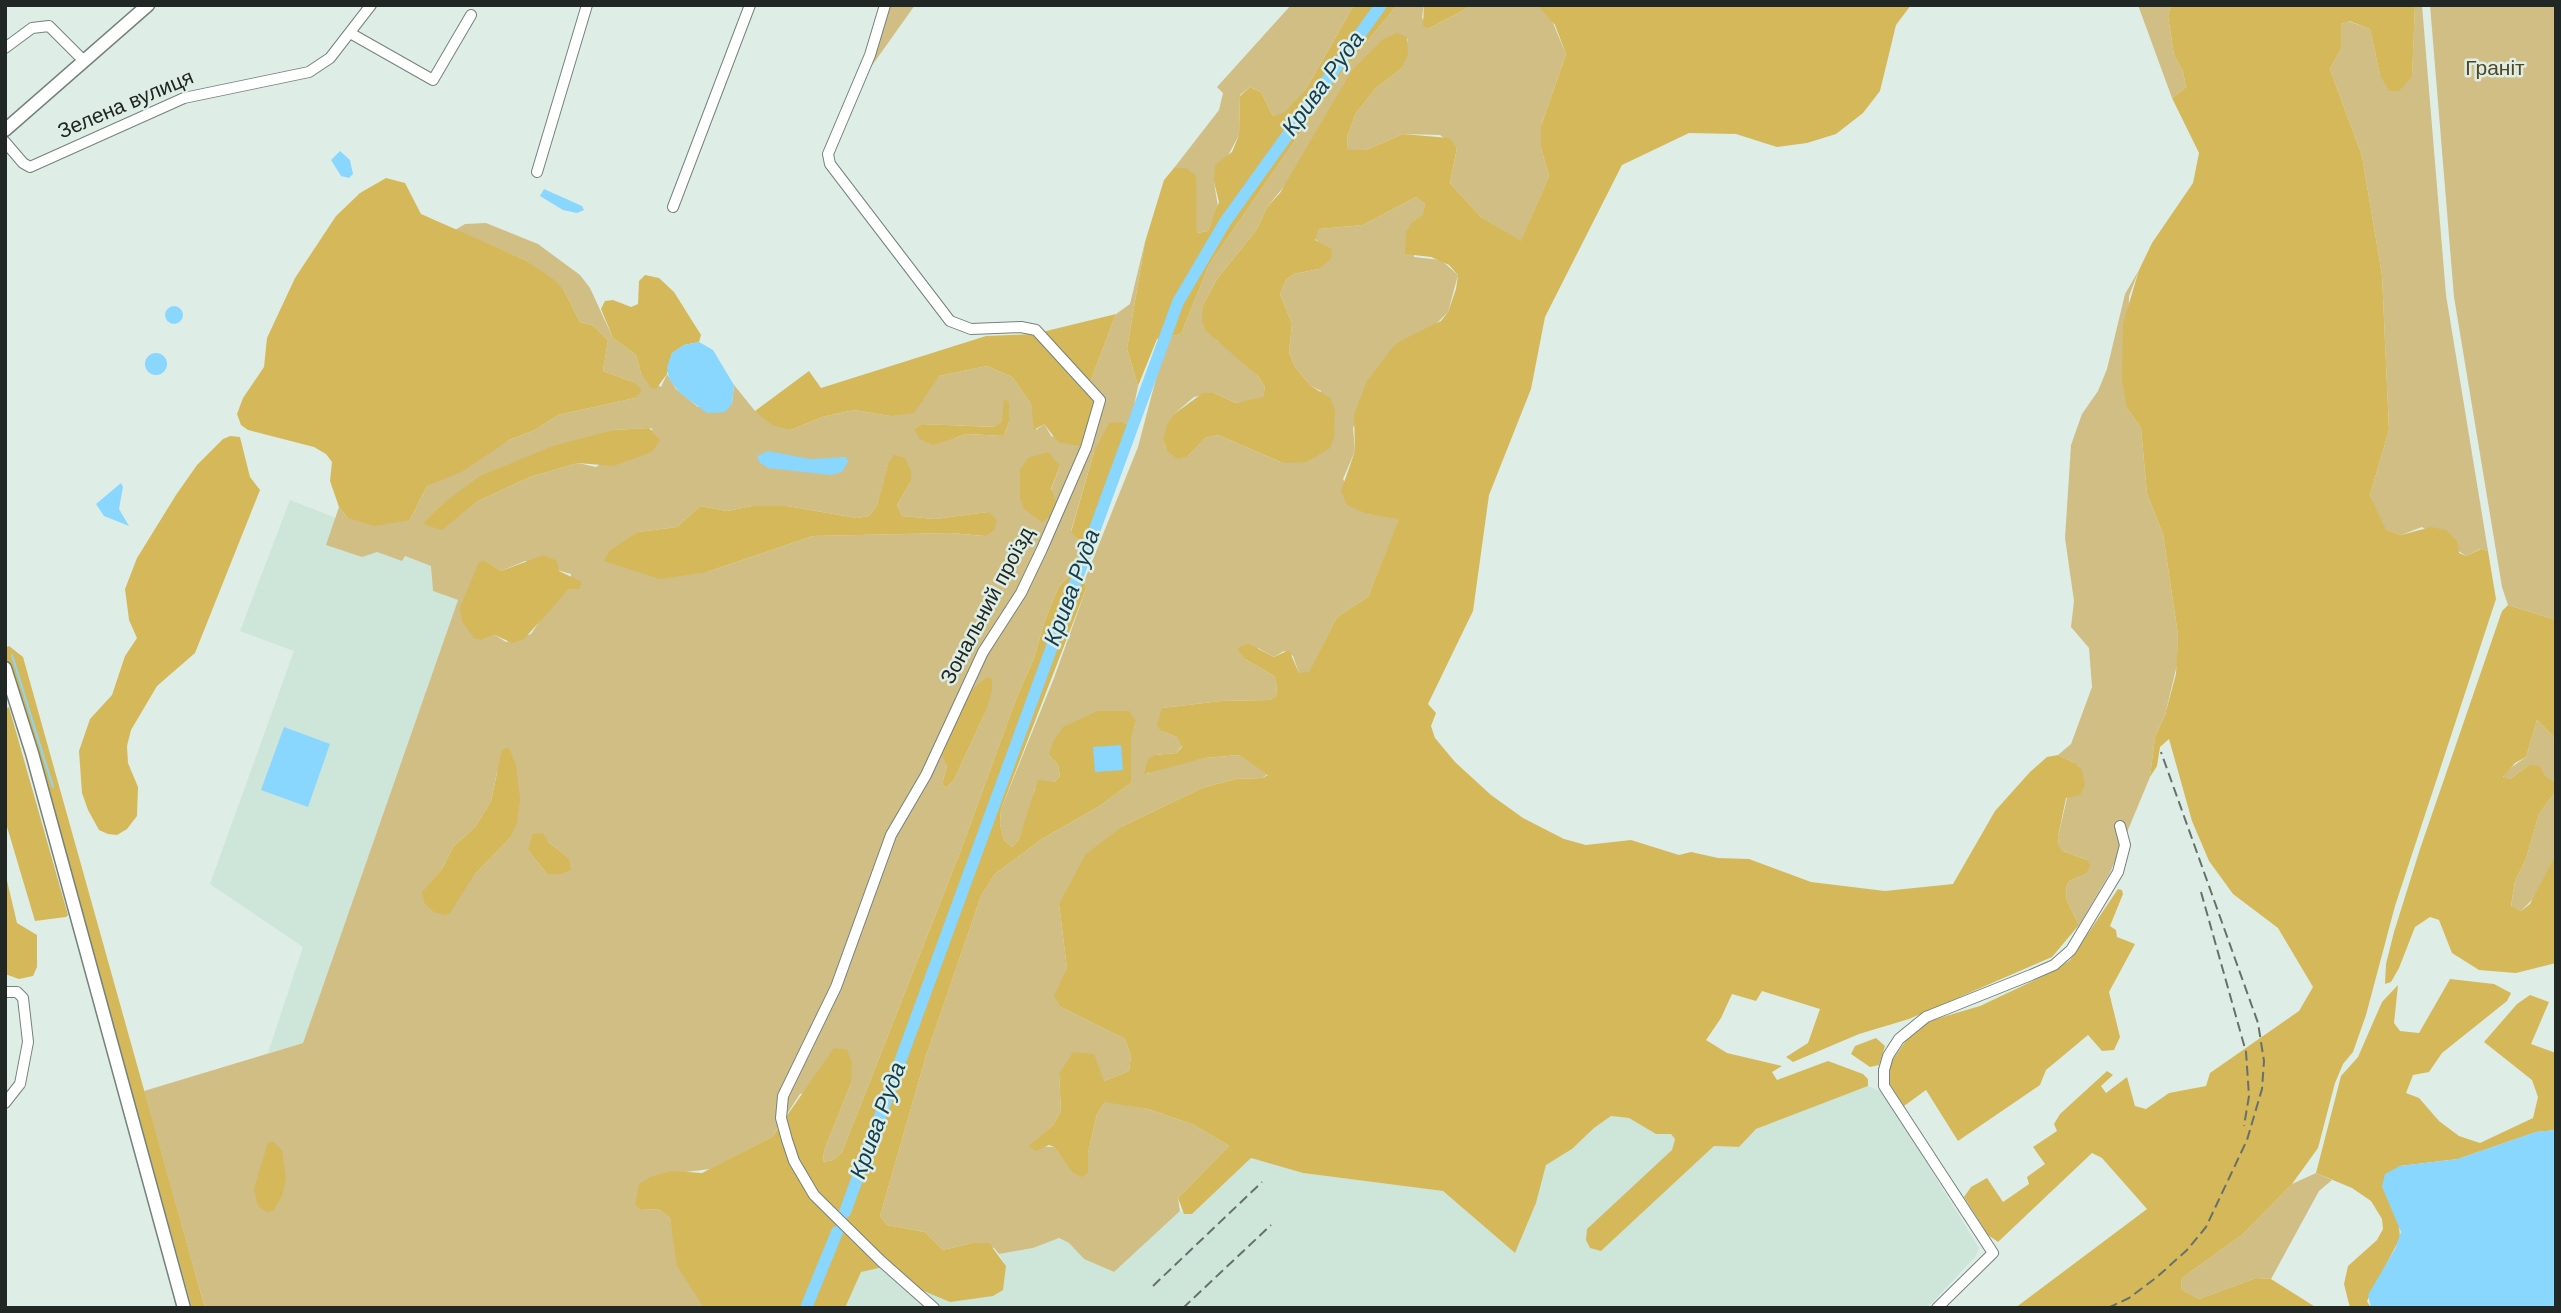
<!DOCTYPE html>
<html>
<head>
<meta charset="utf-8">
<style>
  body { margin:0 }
  #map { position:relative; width:2561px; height:1313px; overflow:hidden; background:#deeee6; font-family:Helvetica,sans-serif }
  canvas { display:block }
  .frame { position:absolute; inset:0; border:7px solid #212724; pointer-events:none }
</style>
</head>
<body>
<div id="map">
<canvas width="2561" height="1313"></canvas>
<div class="frame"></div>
</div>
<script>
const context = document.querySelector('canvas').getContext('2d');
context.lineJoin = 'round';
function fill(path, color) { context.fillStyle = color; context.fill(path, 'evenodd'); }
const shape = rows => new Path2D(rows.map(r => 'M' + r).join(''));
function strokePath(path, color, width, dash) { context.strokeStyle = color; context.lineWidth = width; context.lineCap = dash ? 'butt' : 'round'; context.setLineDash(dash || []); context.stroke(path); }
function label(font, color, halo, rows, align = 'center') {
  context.font = font + ' Helvetica,sans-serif'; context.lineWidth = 5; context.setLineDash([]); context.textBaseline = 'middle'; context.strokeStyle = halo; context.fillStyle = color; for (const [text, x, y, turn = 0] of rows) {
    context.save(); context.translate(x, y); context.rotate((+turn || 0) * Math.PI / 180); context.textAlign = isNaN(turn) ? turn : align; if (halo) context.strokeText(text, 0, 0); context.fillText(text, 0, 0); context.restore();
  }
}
fill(shape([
  [290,500,336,518,327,545,377,552,402,561,404,556,432,566,433,591,458,600,303,1043,268,1053,303,947,210,884,294,651,240,631],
  [1868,1086,1883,1092,1979,1248,1975,1257,1927,1308,845,1308,861,1271,892,1265,1006,1266,999,1254,1033,1248,1058,1238,1069,1243,1084,1259,1114,1272,1180,1211,1192,1214,1251,1158,1303,1173,1443,1191,1515,1253,1536,1203,1546,1165,1572,1149,1594,1128,1611,1116,1629,1118,1656,1134,1671,1134,1675,1139,1672,1150,1601,1251,1714,1146,1739,1147,1756,1129]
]), '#cee5d9');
fill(shape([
  [889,5,915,5,866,74],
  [1291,5,1354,5,1306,89,1284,114,1273,116,1261,92,1250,87,1240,95,1239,135,1214,182,1218,207,1208,231,1197,233,1196,210,1186,168,1174,168,1219,110,1223,93,1217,87],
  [1397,5,1424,5,1422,17,1428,29,1473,5,1538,6,1550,16,1566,54,1541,126,1541,148,1549,176,1521,242,1481,217,1450,183,1457,148,1440,135,1403,134,1366,150,1348,150,1347,137,1356,113,1376,88,1402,68,1408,38,1267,207,1257,229,1217,279,1203,305,1216,340,1237,355,1258,376,1265,387,1263,398,1236,403,1214,393,1194,397,1174,414,1163,440,1167,451,1188,456,1205,438,1218,435,1283,463,1321,391,1311,386,1295,367,1289,352,1292,324,1280,294,1286,280,1294,274,1319,269,1323,246,1314,238,1319,229,1363,225,1416,197,1425,204,1424,215,1413,221,1414,257,1441,260,1458,275,1448,312,1433,327,1396,343,1353,428,1355,451,1343,479,1367,514,1400,518,1368,597,1337,617,1309,673,1299,673,1293,656,1284,651,1274,657,1258,648,1245,659,1274,676,1277,686,1276,696,1269,700,1221,701,1162,708,1161,731,1177,737,1182,746,1176,753,1155,755,1147,774,1157,768,1205,758,1239,755,1268,774,1262,778,1236,779,1202,788,1123,826,1059,904,1067,968,1062,985,1061,1007,1125,1039,1131,1056,1129,1071,1104,1081,1059,1074,1061,1111,1053,1125,1030,1146,1054,1147,1072,1171,1088,1173,1088,1153,1097,1114,1105,1102,1111,1102,1148,1109,1194,1125,1229,1146,1178,1198,1180,1211,1114,1272,1084,1259,1069,1243,1059,1238,1033,1248,999,1254,994,1248,972,1243,943,1250,925,1232,887,1225,880,1216,926,1056,981,896,995,874,1042,839,1098,807,1131,783,1131,739,1136,721,1049,755,1058,765,1060,776,1054,782,1035,788,1031,809,1019,839,1012,847,1004,840,1000,824,1001,809,1054,678,1086,589,1085,579,1138,447,1159,367,1171,336,1181,334,1209,265,1341,74],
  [2138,5,2171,5,2168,16,2174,55,2183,72,2186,87,2172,98],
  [2415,5,2422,5,2446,295,2488,551,2480,549,2466,556,2422,527,2401,535,2385,530,2370,495,2389,430,2382,275,2362,156,2330,69,2341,49,2341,24,2348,21,2370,29,2380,75,2412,75],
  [2430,5,2556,5,2556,620,2508,605,2502,587,2454,297],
  [486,223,538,244,580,275,590,288,613,338,636,355,641,373,661,387,667,374,676,389,698,407,732,404,734,385,755,411,791,430,822,417,854,410,890,416,939,376,987,366,1012,377,1031,404,1036,430,1044,424,1052,437,1087,390,1116,314,1130,304,1145,242,1127,349,1138,386,1130,426,1123,422,1094,452,1071,531,1077,539,1087,541,1073,572,1059,586,1045,620,1034,658,1016,699,961,850,842,1152,833,1160,823,1162,824,1151,851,1083,800,1094,772,1137,711,1169,652,1176,642,1210,658,1209,670,1218,673,1234,704,1308,205,1308,144,1091,303,1043,458,600,433,591,431,566,405,556,402,561,377,552,362,557,326,545,339,507,348,518,410,520,427,486,509,440,535,430,558,415,635,398,633,382,603,371,608,340,592,325,580,322,564,290,525,260,455,230,465,224],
  [1009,402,1009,422,1004,436,967,434,955,438,914,429,921,424,996,427,1002,421],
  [649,428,653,429,596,467,578,463,530,477,478,501,442,529,424,524,441,505,613,430],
  [845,457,831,475,810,459,828,460],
  [888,465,911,481,897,505,902,516,935,519,988,512,984,536,950,533,813,536,707,572,638,532,677,527,700,506,727,511,752,506,787,506,857,518,869,516,877,505],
  [1060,466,1051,490,1021,480,1020,470],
  [486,561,501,571,525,561,571,574,569,589,547,610,531,634,506,642,495,635,482,640],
  [985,713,954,780,946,788,942,785,947,765],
  [497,772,510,838,474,875,422,893,442,869,453,847,475,827,491,801],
  [548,842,568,857,547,874,528,850],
  [2139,270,2129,296,2127,408,2141,428,2147,494,2163,534,2178,635,2177,665,2165,715,2155,737,2150,777,2110,873,2079,925,2067,901,2066,888,2069,881,2086,874,2087,860,2063,851,2059,847,2058,837,2075,763,2058,755,2071,744,2092,687,2089,648,2071,627,2074,601,2065,538,2071,445,2082,414,2098,391,2107,369,2125,294],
  [2537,720,2556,739,2556,854,2537,895,2521,911,2511,907,2515,881,2526,859,2539,814,2553,795,2529,765,2510,779,2503,778,2506,771,2526,757],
  [2316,1173,2332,1180,2319,1191,2271,1279,2256,1278,2199,1299,2181,1289,2182,1278,2242,1235,2292,1184]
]), '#d0be85');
fill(shape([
  [1354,5,1397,5,1341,74,1209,265,1181,334,1157,339,1138,386,1127,349,1145,242,1164,180,1174,168,1186,168,1196,176,1197,233,1208,231,1219,202,1214,182,1215,165,1232,152,1239,135,1240,96,1250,87,1261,92,1273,116,1284,113,1306,89],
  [1424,5,1473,5,1428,29,1423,25],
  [1537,5,1911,5,1896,25,1880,91,1863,113,1836,134,1807,143,1777,147,1736,134,1689,133,1622,165,1545,317,1531,389,1489,495,1473,611,1428,704,1436,713,1431,726,1435,738,1455,762,1491,795,1523,818,1564,839,1586,845,1631,840,1679,855,1691,852,1718,858,1749,859,1811,882,1885,891,1953,884,1995,811,2030,772,2047,757,2058,755,2075,763,2082,770,2085,785,2080,795,2066,798,2058,837,2059,846,2063,851,2087,860,2090,865,2086,874,2069,881,2066,888,2067,901,2079,925,2052,957,1909,1019,1859,1034,1793,1062,1786,1057,1808,1043,1820,1009,1762,991,1756,1001,1732,994,1721,1018,1706,1040,1727,1053,1782,1066,1772,1072,1777,1080,1828,1061,1863,1074,1868,1079,1868,1086,1756,1129,1739,1147,1714,1146,1601,1251,1590,1248,1586,1240,1587,1229,1672,1150,1675,1139,1671,1134,1656,1134,1629,1118,1611,1116,1594,1128,1572,1149,1546,1165,1536,1203,1515,1253,1443,1191,1303,1173,1251,1158,1192,1214,1184,1214,1178,1198,1229,1146,1194,1125,1148,1109,1105,1102,1097,1114,1088,1153,1088,1173,1082,1177,1072,1172,1054,1147,1049,1145,1036,1151,1029,1146,1053,1125,1061,1111,1059,1074,1073,1052,1094,1054,1104,1081,1129,1071,1131,1056,1125,1039,1061,1007,1054,996,1067,968,1059,904,1086,854,1123,826,1202,788,1236,779,1262,778,1268,775,1239,755,1205,758,1144,774,1148,759,1155,755,1176,753,1182,747,1177,737,1161,731,1157,725,1162,708,1221,701,1269,700,1276,696,1277,686,1274,676,1245,659,1238,650,1241,646,1249,644,1274,657,1289,650,1299,673,1309,672,1337,617,1368,597,1399,519,1367,514,1347,505,1341,491,1355,451,1354,415,1367,381,1396,343,1441,321,1448,312,1456,289,1458,275,1449,265,1431,257,1405,254,1406,232,1413,221,1423,215,1425,204,1416,197,1363,225,1319,229,1315,240,1332,249,1331,259,1319,269,1294,274,1286,280,1280,294,1292,324,1289,352,1295,367,1311,386,1330,398,1335,410,1334,437,1330,448,1306,462,1283,463,1218,435,1205,438,1188,456,1178,459,1167,451,1163,440,1167,425,1174,414,1203,393,1214,393,1236,403,1263,397,1265,387,1258,376,1206,331,1202,321,1203,305,1217,279,1257,229,1267,207,1280,193,1352,70,1383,39,1397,33,1407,37,1408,54,1402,68,1376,88,1356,113,1347,137,1348,150,1366,150,1403,134,1449,138,1457,148,1450,183,1481,217,1521,241,1549,176,1541,148,1541,126,1566,54,1555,25],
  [2171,5,2415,5,2412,76,2399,91,2389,91,2380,75,2370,29,2349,21,2341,24,2341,49,2330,69,2362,156,2382,275,2389,430,2370,495,2386,530,2401,535,2431,527,2446,530,2457,541,2459,553,2466,556,2481,549,2488,551,2496,599,2395,906,2366,1015,2353,1052,2343,1064,2335,1083,2318,1148,2292,1184,2242,1235,2182,1278,2181,1289,2199,1299,2256,1278,2271,1279,2317,1308,2015,1308,2147,1209,2102,1158,2092,1153,1998,1242,1988,1235,1964,1197,1971,1187,1987,1178,2003,1202,2029,1184,2027,1177,2045,1164,2033,1147,2057,1131,2054,1124,2060,1114,2107,1071,2113,1075,2101,1086,2106,1093,2127,1077,2135,1106,2146,1109,2169,1093,2206,1086,2210,1073,2299,1011,2313,987,2278,928,2233,894,2209,861,2192,821,2169,739,2160,747,2157,766,2150,777,2155,737,2165,715,2176,674,2178,635,2163,534,2147,494,2141,428,2127,408,2122,380,2123,324,2139,270,2152,243,2193,183,2199,153,2172,98,2186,87,2183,72,2174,55,2168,16],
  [386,178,405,183,421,214,525,260,553,279,564,290,580,322,592,325,608,340,603,371,633,382,642,390,635,398,558,415,535,430,509,440,463,471,427,486,410,520,374,526,348,518,339,507,330,481,332,462,326,454,314,447,248,430,241,425,237,414,243,398,264,367,267,338,295,278,336,216,360,193],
  [645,275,659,278,674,292,701,335,699,342,684,345,672,353,667,374,656,389,651,388,641,373,636,355,613,338,601,309,605,301,613,300,631,307,638,304,639,281],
  [1116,314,1087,390,1095,407,1080,446,1058,442,1044,424,1034,430,1031,404,1012,377,987,366,939,376,914,413,890,416,854,410,822,417,791,430,772,425,755,411,809,371,821,388,986,336,1034,334],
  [1004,399,1009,402,1009,422,1004,436,967,434,933,445,920,439,914,429,921,424,995,427,1002,421],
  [1123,422,1130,426,1087,541,1077,539,1071,532,1094,452,1109,423],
  [649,428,660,440,652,452,613,466,578,463,530,477,478,501,442,530,423,524,441,505,480,476,553,446,613,430],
  [230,436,240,437,250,477,260,490,195,653,157,686,131,730,127,746,128,763,138,787,137,816,127,829,117,835,108,834,99,830,88,810,82,793,79,751,90,719,112,695,125,656,137,638,129,620,125,589,137,558,176,495,197,465,223,439],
  [1048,452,1060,466,1051,489,1056,501,1049,517,1042,522,1024,509,1020,498,1020,470,1028,458],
  [894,455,905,458,911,471,911,481,897,505,902,516,935,519,988,512,997,520,994,530,985,536,950,533,813,536,707,572,660,579,604,561,609,551,638,532,677,527,700,506,727,511,752,506,787,506,857,518,869,516,877,505,888,464],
  [544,555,557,561,559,571,582,582,579,589,569,589,524,639,512,643,495,635,482,640,474,638,462,621,460,607,479,562,486,561,501,571],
  [1073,572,1085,579,1086,589,1001,809,1000,824,1004,840,1012,847,1019,839,1038,780,1054,782,1060,776,1058,765,1049,755,1053,742,1063,727,1098,711,1129,711,1136,721,1131,740,1131,783,1098,807,1042,839,995,874,981,896,926,1056,880,1216,887,1225,925,1232,943,1250,972,1243,989,1243,1006,1266,1003,1290,993,1296,950,1302,919,1289,892,1265,861,1272,845,1308,704,1308,677,1266,670,1218,658,1209,642,1210,635,1205,639,1184,652,1176,673,1171,702,1173,772,1137,834,1048,847,1050,852,1063,851,1083,824,1151,823,1162,833,1160,842,1152,961,850,1016,699,1034,658,1045,620,1059,586],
  [2508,605,2556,620,2556,739,2537,720,2526,757,2515,763,2503,777,2510,779,2529,765,2540,766,2545,776,2555,783,2553,795,2539,814,2526,859,2515,881,2511,906,2521,911,2530,904,2556,854,2556,963,2516,973,2479,970,2452,953,2439,920,2430,917,2415,927,2399,968,2391,982,2385,984,2386,964,2394,932,2420,849,2502,611],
  [9,646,23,657,205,1308,192,1308,22,699,5,655,5,648],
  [987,677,992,679,992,691,985,713,954,780,946,788,942,785,947,765,941,754,968,693],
  [9,707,68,915,66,917,35,921,5,820,5,709],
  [509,748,516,765,520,799,517,823,510,838,474,875,450,913,445,915,434,912,425,904,422,892,442,869,453,847,475,827,491,801,501,754,503,749],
  [543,833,548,842,568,857,571,870,560,874,547,874,528,850,533,834],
  [5,872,17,923,37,935,37,967,33,976,19,979,5,974],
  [2118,889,2122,890,2123,894,2110,926,2116,930,2117,937,2135,944,2109,992,2120,1037,2114,1050,2102,1051,2088,1035,2046,1070,2040,1085,1958,1141,1926,1090,1904,1106,1888,1081,1888,1074,1891,1062,1912,1032,1922,1023,1980,1006,2052,972,2070,960],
  [2450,979,2494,984,2511,993,2507,1001,2442,1053,2429,1072,2413,1075,2406,1093,2419,1098,2439,1121,2459,1136,2480,1143,2533,1118,2538,1097,2532,1080,2484,1042,2517,1004,2530,995,2549,1002,2531,1044,2556,1053,2556,1130,2536,1132,2458,1159,2400,1166,2382,1186,2399,1225,2400,1238,2367,1301,2371,1308,2350,1308,2344,1284,2348,1266,2377,1240,2383,1229,2382,1219,2371,1201,2352,1188,2316,1173,2341,1076,2358,1057,2382,1002,2398,985,2394,1023,2400,1031,2419,1033],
  [1876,1038,1885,1046,1879,1065,1870,1067,1851,1054,1855,1046],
  [268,1142,274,1142,282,1151,286,1179,282,1196,273,1211,267,1212,258,1206,254,1189]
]), '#d5b85a');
fill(shape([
  [340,151,350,160,353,174,349,178,341,176,331,160],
  [544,189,582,206,584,210,577,213,563,210,540,196],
  '165 315a9 9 0 1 1 18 0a9 9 0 1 1-18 0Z',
  [699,342,713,350,734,385,732,404,725,412,707,413,680,393,669,379,667,367,672,353,684,345],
  '145 364a11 11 0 1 1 22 0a11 11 0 1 1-22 0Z',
  [768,451,810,459,846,457,848,462,842,472,831,475,768,468,759,462,757,456],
  [121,483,123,487,119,509,129,526,104,516,96,504],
  [284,727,330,744,308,807,261,790],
  [1121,745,1123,770,1095,772,1093,747],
  [2556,1130,2556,1308,2371,1308,2368,1295,2395,1249,2401,1232,2382,1186,2385,1174,2400,1166,2458,1159,2536,1132]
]), '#89d6fe');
strokePath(shape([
  [12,655,53,787]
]), '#89d6fe', 2);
strokePath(shape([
  [845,1212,1178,302,1225,222,1381,5],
  [806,1308,837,1232]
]), '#89d6fe', 12);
const minor = shape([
  [885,5,870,55,828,154,830,164,950,321,971,329,1021,327,1036,330,1100,400,1086,448,1042,549,1021,593,983,652,926,775,891,835,836,987,783,1096,781,1118,787,1140,794,1161,814,1195,881,1261,934,1308],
  [350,33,433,80,471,15],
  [5,48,32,28,49,26,84,61],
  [5,142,23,163,30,167,184,98,309,72,330,58,371,5],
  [537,172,587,5],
  [673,207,750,5],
  [5,992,17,992,23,998,28,1042,20,1084,5,1103],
  [1937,1308,1993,1253,1884,1086,1884,1070,1888,1056,1899,1039,1926,1017,2031,975,2054,965,2071,950,2118,872,2125,845,2120,826]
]);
const major = shape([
  [5,130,148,5],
  [5,668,32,753,184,1308]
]);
strokePath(minor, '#75837b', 12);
strokePath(major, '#75837b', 15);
strokePath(minor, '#fff', 10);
strokePath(major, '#fff', 12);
strokePath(shape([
  [2201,892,2246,1052,2249,1096,2244,1126],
  [1153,1286,1262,1182],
  [1183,1308,1271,1225],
  [2108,1308,2129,1298,2157,1277,2187,1250,2206,1227,2247,1140,2262,1089,2264,1061,2258,1023,2161,752]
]), '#67716c', 2, [10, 5]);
label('21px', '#53471f', '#deeee6', [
  ["Граніт",2495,69]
]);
label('21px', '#212724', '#deeee6', [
  ["Зелена вулиця",126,105,-23],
  ["Зональний проїзд",988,606,-62]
]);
label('italic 23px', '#103d52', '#deeee6', [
  ["Крива Руда",1324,84,-54],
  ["Крива Руда",1073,588,-70],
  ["Крива Руда",879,1121,-70]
]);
</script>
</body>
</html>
